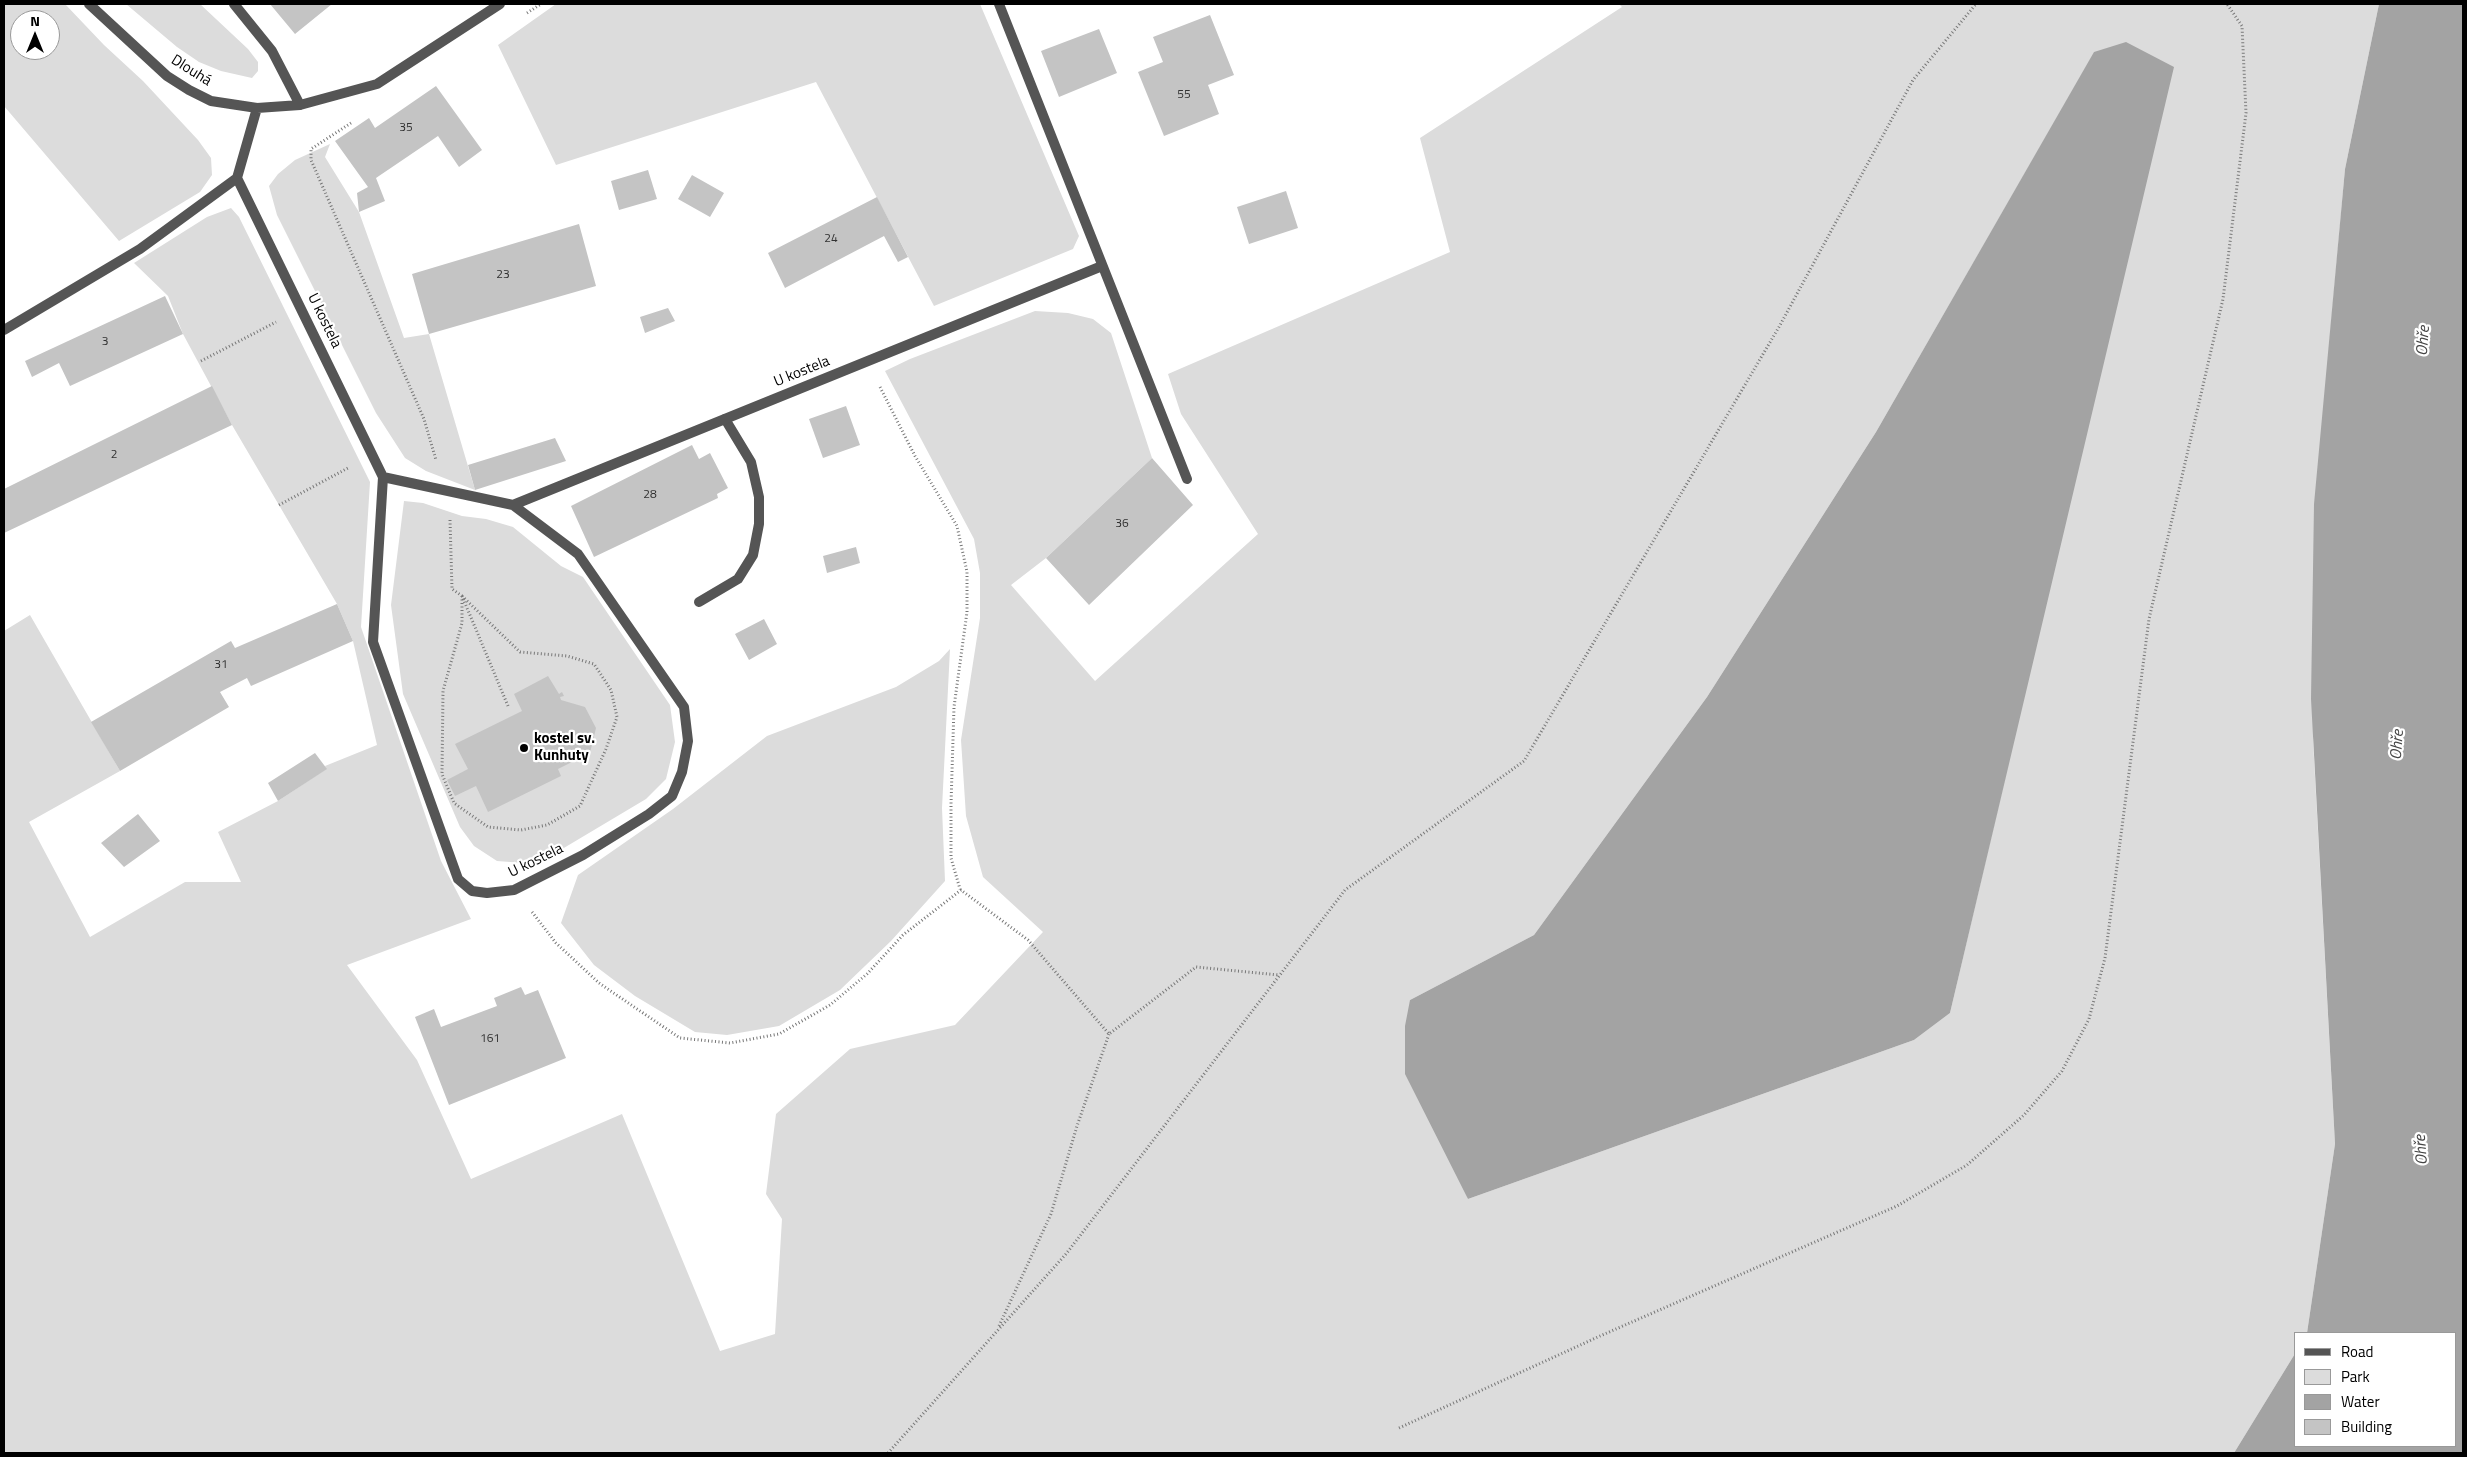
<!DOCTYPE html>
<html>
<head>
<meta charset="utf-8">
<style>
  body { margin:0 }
  #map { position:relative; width:2467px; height:1457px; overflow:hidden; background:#fff; font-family:"Titillium Web",sans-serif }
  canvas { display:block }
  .frame { position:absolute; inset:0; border:5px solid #000; pointer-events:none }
  .legend { position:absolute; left:2294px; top:1332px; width:162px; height:115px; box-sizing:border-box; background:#fff; border:1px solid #999; margin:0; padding:6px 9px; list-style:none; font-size:15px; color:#000 }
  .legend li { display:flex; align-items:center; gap:10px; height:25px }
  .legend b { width:25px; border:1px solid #999 }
  .north { position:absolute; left:10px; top:10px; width:50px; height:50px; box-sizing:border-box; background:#fff; border:1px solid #999; border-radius:50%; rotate:0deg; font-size:14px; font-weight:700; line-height:20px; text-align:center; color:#000 }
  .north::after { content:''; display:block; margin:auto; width:18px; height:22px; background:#000; clip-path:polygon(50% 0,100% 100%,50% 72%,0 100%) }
</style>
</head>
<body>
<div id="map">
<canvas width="2467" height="1457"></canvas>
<div class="frame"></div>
<ul class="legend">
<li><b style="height:6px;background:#555"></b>Road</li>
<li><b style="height:14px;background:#dcdcdc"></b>Park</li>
<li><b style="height:14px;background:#a3a3a3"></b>Water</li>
<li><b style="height:14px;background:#c4c4c4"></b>Building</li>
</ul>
<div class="north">N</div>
</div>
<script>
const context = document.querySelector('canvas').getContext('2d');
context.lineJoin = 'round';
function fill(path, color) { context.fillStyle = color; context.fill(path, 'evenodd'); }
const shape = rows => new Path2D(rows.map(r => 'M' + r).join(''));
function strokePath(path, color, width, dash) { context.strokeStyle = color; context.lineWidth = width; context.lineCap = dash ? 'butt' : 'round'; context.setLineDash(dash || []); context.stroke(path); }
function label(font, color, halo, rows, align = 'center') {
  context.font = font + ' "Titillium Web",sans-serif'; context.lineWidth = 4.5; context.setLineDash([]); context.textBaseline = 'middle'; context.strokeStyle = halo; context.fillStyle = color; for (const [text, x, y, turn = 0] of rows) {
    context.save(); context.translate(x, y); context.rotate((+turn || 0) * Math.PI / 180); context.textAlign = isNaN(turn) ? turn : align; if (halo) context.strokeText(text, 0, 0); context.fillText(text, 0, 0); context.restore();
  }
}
fill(shape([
  [4,4,65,4,104,45,143,81,198,140,211,158,212,175,200,192,119,241,4,106],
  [20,20,50,20,50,50,20,50],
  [126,4,200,4,248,49,258,62,258,71,252,78,221,71,199,62,177,47],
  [556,4,980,4,1079,236,1073,249,934,306,816,82,556,165,498,45],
  [1619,4,2379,4,2345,169,2328,359,2313,740,2335,1144,2307,1333,2296,1333,2296,1352,2234,1453,4,1453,4,631,30,615,120,771,29,822,90,937,185,882,241,882,218,832,278,801,326,769,325,766,377,745,353,641,337,604,232,425,183,334,168,296,134,263,207,217,231,208,239,217,370,482,361,627,441,861,471,919,347,965,417,1060,471,1179,622,1114,720,1351,775,1334,782,1219,766,1194,776,1114,850,1049,955,1025,1043,932,983,877,966,816,961,740,980,618,980,573,974,539,885,371,910,359,1035,311,1068,313,1093,319,1111,333,1152,458,1046,558,1011,585,1095,681,1258,534,1181,414,1168,374,1450,252,1420,138,1622,7],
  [2094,53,2010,757,1950,1013,1914,1040,1468,1199,1410,1000,1534,935,1707,697,1876,432],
  [330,144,325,157,359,212,404,338,429,334,475,490,426,471,405,458,376,413,277,215,269,186,278,174,295,160],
  [404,501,423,503,462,516,486,519,513,527,561,566,583,577,670,705,675,742,666,779,646,799,537,864,497,861,474,846,460,827,403,694,391,605],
  [950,649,942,808,945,881,891,941,840,990,779,1026,727,1035,695,1032,635,996,594,965,561,923,578,875,673,809,767,736,896,687,939,661]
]), '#dcdcdc');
fill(shape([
  [2379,4,2463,4,2463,1453,2234,1453,2296,1352,2296,1446,2456,1446,2456,1333,2307,1333,2335,1144,2311,699,2314,504,2345,169],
  [2126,42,2174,67,1950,1013,1914,1040,1468,1199,1405,1074,1405,1026,1410,1000,1534,935,1707,697,1876,432,2094,52]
]), '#a3a3a3');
fill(shape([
  [270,4,332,4,295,34],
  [1210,15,1234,75,1208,85,1219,114,1164,136,1138,72,1163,62,1153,37],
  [1099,29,1117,73,1059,97,1041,51],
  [436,86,482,150,459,167,438,136,376,178,385,201,359,212,357,193,368,187,335,141,369,118,375,128],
  [648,170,657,199,619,210,611,181],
  [692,175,724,193,710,217,678,199],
  [1286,191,1298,228,1249,244,1237,207],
  [877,197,908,257,898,262,884,236,785,288,768,253],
  [579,224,596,286,429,334,412,274],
  [165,296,183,334,70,386,59,363,32,377,25,361],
  [668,308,675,321,645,333,640,317],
  [212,386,232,425,4,533,4,489],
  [846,406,860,445,823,458,809,419],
  [555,438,566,461,475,490,468,465],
  [692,445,699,459,710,453,728,488,717,494,718,498,594,557,571,506],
  [1152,458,1193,505,1089,605,1046,558],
  [856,547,860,563,827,573,823,556],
  [337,604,353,641,251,686,247,678,220,692,229,707,120,771,91,722,231,641,235,648],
  [764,619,777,644,749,660,735,634],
  [548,676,559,694,562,692,564,696,560,697,561,700,585,707,596,728,590,753,558,769,561,776,488,812,476,786,455,796,447,780,468,769,455,744,522,711,514,694],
  [315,753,327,769,278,801,268,783],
  [138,814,160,841,124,867,101,843],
  [521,987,525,995,538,990,566,1058,449,1105,415,1017,434,1009,441,1027,497,1006,494,998]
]), '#c4c4c4');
strokePath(shape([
  [527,13,541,4],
  [351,123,311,149,311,160,424,419,436,460],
  [201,361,276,322],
  [880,387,915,456,957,526,967,572,967,612,954,707,951,804,951,858,960,889],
  [279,505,348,468],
  [450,520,452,589,462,596,508,706],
  [462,596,520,652,567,656,594,664,611,690,617,717,606,749,580,806,547,825,521,830,488,827,454,803,442,774,443,691,462,623,462,596],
  [532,912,556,943,599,983,643,1013,680,1038,730,1043,779,1034,830,1005,867,974,903,935,961,890,1028,940,1109,1034,1196,967,1279,975],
  [999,1326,1051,1214,1077,1126,1109,1034],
  [1399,1428,1600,1336,1897,1206,1967,1165,2024,1115,2062,1071,2089,1019,2105,958,2149,619,2223,299,2246,113,2242,26,2227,4],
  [888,1453,1066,1254,1345,890,1524,761,1779,327,1913,80,1976,4]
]), '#777', 3, [1, 2.5]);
strokePath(shape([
  [699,602,738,579,753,555,759,524,759,497,751,462,725,419]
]), '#555', 10);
strokePath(shape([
  [89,4,167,76,189,90,211,101,257,108,300,105,377,84,500,4],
  [234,4,272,51,300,105],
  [999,4,1187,479],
  [237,178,383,477,373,642,458,879,472,891,487,893,514,890,583,855,649,814,672,796,682,772,688,741,684,707,578,554,513,505],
  [4,330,140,249,237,178,257,108],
  [383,477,513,505,1102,266]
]), '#555', 10);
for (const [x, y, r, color] of [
  [524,748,5,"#000"]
]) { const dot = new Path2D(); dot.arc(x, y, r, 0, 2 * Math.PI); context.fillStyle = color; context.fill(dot); strokePath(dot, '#fff', 2); }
label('12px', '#313131', null, [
  ["55",1184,95],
  ["35",406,128],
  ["24",831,239],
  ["23",503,275],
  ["3",105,342],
  ["2",114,455],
  ["28",650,495],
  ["36",1122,524],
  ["31",221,665],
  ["161",490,1039]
]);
label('15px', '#000', '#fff', [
  ["Dlouhá",191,71,32],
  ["U kostela",324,321,64],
  ["U kostela",802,372,-22],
  ["U kostela",536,861,-26]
]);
label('bold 15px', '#000', '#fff', [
  ["kostel sv.",534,739],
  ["Kunhuty",534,756]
], 'left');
label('italic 16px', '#444', '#fff', [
  ["Ohře",2424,341,-86],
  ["Ohře",2398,745,-86],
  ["Ohře",2422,1150,-94]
]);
</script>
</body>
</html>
